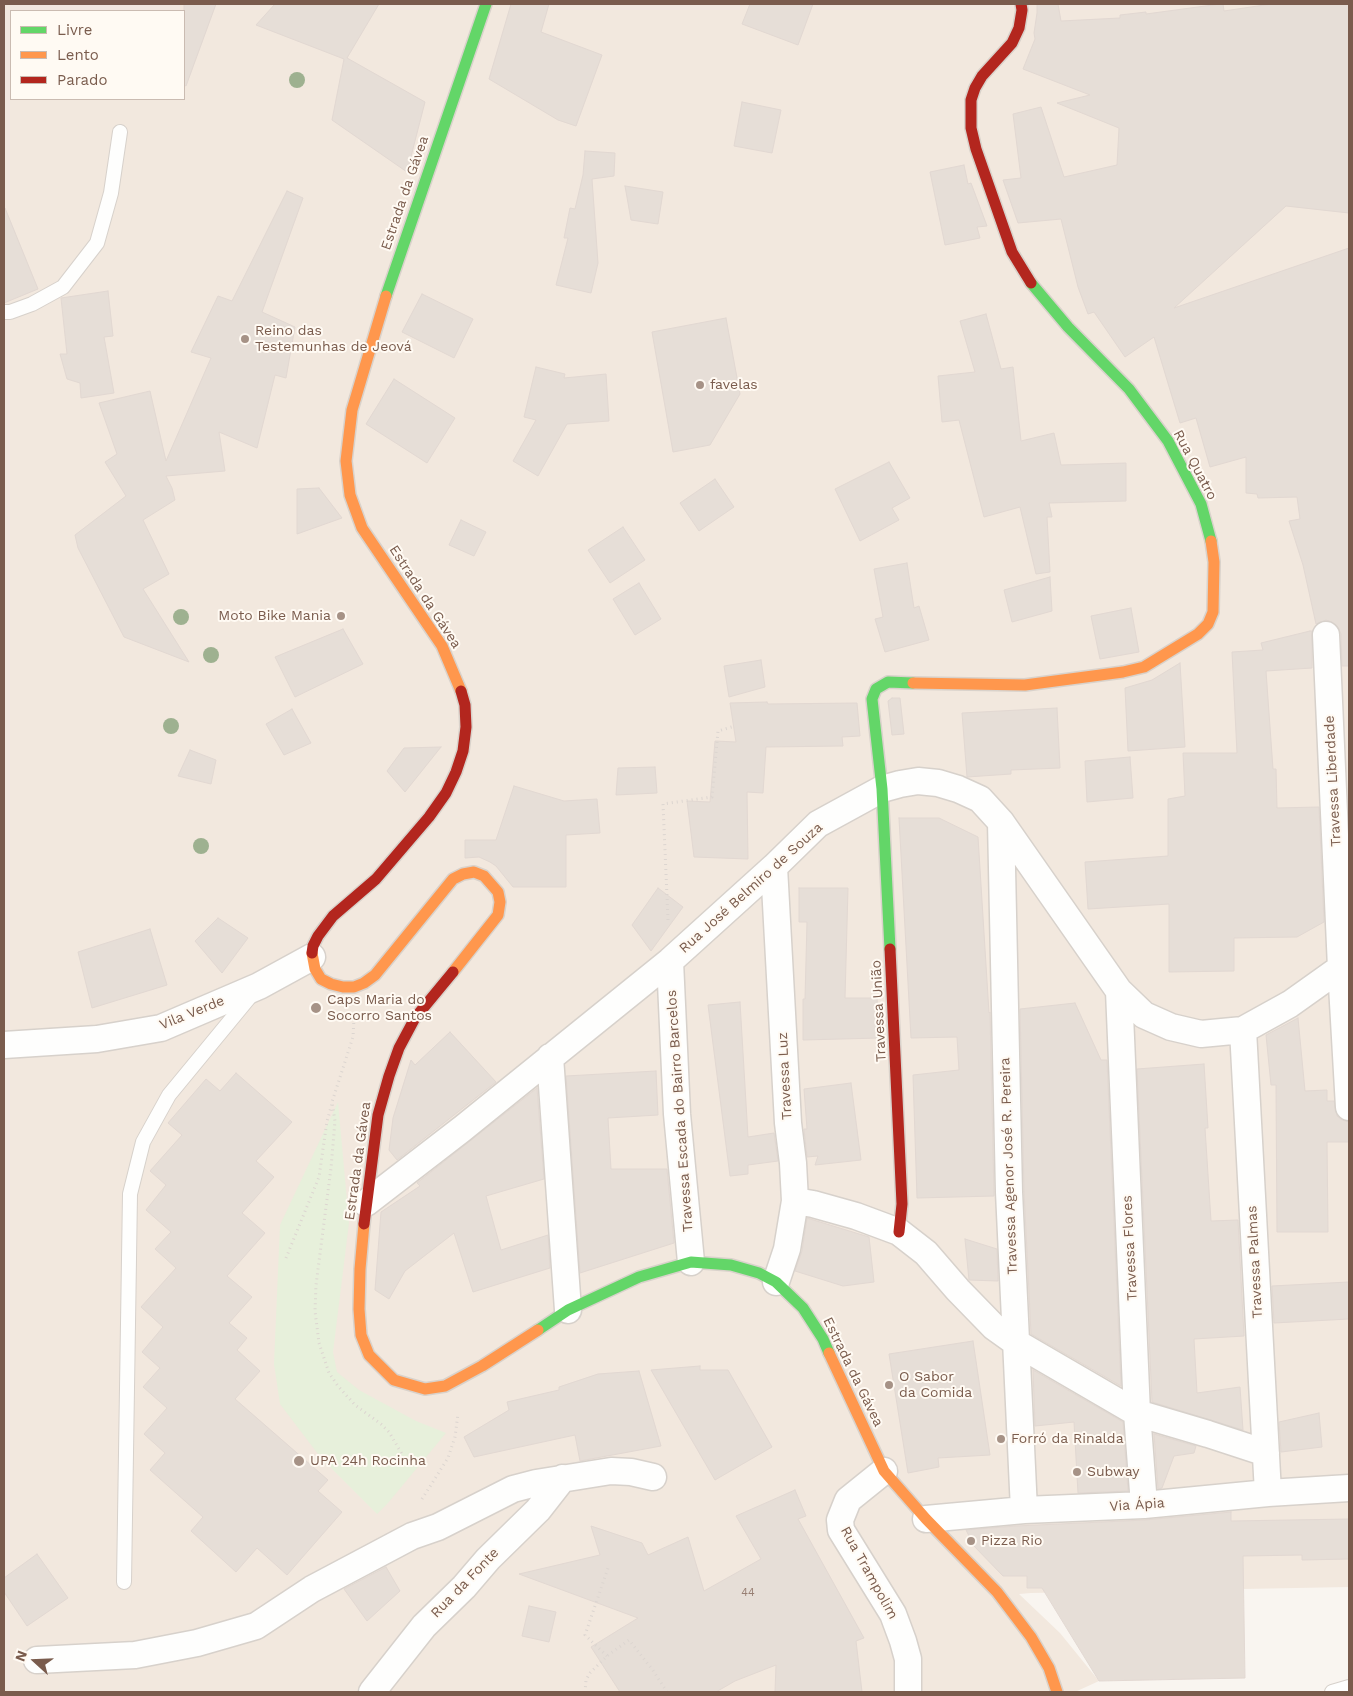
<!DOCTYPE html>
<html>
<head>
<meta charset="utf-8">
<style>
  body { margin:0 }
  #map { position:relative; width:1353px; height:1696px; overflow:hidden; background:#f9f5f0; font-family:"Work Sans",sans-serif }
  canvas { display:block }
  .frame { position:absolute; inset:0; border:5px solid #7a5c4d; pointer-events:none }
  .legend { position:absolute; left:10px; top:10px; width:175px; height:90px; box-sizing:border-box; background:#fffaf3; border:1px solid #cabbb1; margin:0; padding:6px 9px; list-style:none; font-size:15px; color:#7a5c4d }
  .legend li { display:flex; align-items:center; gap:10px; height:25px }
  .legend b { width:25px; border:1px solid #cabbb1 }
  .north { position:absolute; left:10px; top:1636px; width:50px; height:50px; -webkit-text-stroke:4px #fffaf3; paint-order:stroke; rotate:290deg; font-size:14px; font-weight:700; line-height:20px; text-align:center; color:#7a5c4d }
  .north::after { content:''; display:block; margin:auto; width:18px; height:22px; background:#7a5c4d; clip-path:polygon(50% 0,100% 100%,50% 72%,0 100%) }
</style>
</head>
<body>
<div id="map">
<canvas width="1353" height="1696"></canvas>
<div class="frame"></div>
<ul class="legend">
<li><b style="height:6px;background:#63d668"></b>Livre</li>
<li><b style="height:6px;background:#ff974d"></b>Lento</li>
<li><b style="height:6px;background:#b3261e"></b>Parado</li>
</ul>
<div class="north">N</div>
</div>
<script>
const context = document.querySelector('canvas').getContext('2d');
context.lineJoin = 'round';
function fill(path, color) { context.fillStyle = color; context.fill(path, 'evenodd'); }
const shape = rows => new Path2D(rows.map(r => 'M' + r).join(''));
function strokePath(path, color, width, dash) { context.strokeStyle = color; context.lineWidth = width; context.lineCap = dash ? 'butt' : 'round'; context.setLineDash(dash || []); context.stroke(path); }
function label(font, color, halo, rows, align = 'center') {
  context.font = font + ' "Work Sans",sans-serif'; context.lineWidth = 4; context.setLineDash([]); context.textBaseline = 'middle'; context.strokeStyle = halo; context.fillStyle = color; for (const [text, x, y, turn = 0] of rows) {
    context.save(); context.translate(x, y); context.rotate((+turn || 0) * Math.PI / 180); context.textAlign = isNaN(turn) ? turn : align; if (halo) context.strokeText(text, 0, 0); context.fillText(text, 0, 0); context.restore();
  }
}
fill(shape([
  [4,4,1349,4,1349,1587,1031,1593,1019,1594,1060,1633,1099,1681,1075,1692,4,1692],
  [11,11,184,11,184,99,11,99]
]), '#f2e8de');
fill(shape([
  [338,1102,349,1223,333,1352,337,1372,359,1390,416,1421,446,1433,388,1503,377,1514,321,1458,280,1404,274,1364,280,1225]
]), '#e7f0db');
const building = shape([
  [184,4,216,4,186,86,184,85,184,4],
  [275,4,379,4,347,58,425,102,407,172,332,120,344,59,256,25,275,4],
  [511,4,549,4,541,32,602,55,576,126,558,120,489,79,511,4],
  [750,4,813,4,798,45,742,24,750,4],
  [1037,4,1058,4,1061,21,1120,18,1120,15,1146,12,1146,14,1220,4,1223,4,1224,11,1271,4,1349,4,1349,213,1286,206,1174,308,1349,248,1349,666,1342,666,1341,634,1338,627,1332,622,1326,620,1316,624,1303,565,1289,521,1300,519,1297,497,1258,498,1257,494,1246,493,1246,457,1210,467,1196,418,1180,423,1154,337,1125,357,1094,312,1088,314,1078,287,1061,219,1018,223,1003,180,1021,178,1013,114,1041,107,1064,177,1117,165,1119,128,1057,103,1090,95,1023,69,1035,39,1034,33,1037,13,1037,4],
  [742,102,781,110,772,153,734,146,742,102],
  [585,151,615,153,614,176,592,179,598,263,591,293,556,285,568,238,564,238,570,208,575,209,583,175,585,151],
  [964,165,968,184,971,183,987,226,977,227,980,238,945,245,930,172,964,165],
  [625,186,663,192,658,224,631,220,625,186],
  [287,191,303,198,262,312,295,327,286,378,275,375,257,448,219,432,225,471,166,476,172,488,175,500,143,520,169,574,143,589,189,662,124,637,78,548,75,535,126,496,105,462,117,454,99,403,150,391,166,461,211,358,191,352,218,296,232,301,287,191],
  [4,208,5,208,38,289,4,303,4,208],
  [108,291,113,336,104,337,114,393,81,398,80,383,67,379,60,354,67,354,61,298,108,291],
  [422,294,473,319,454,358,402,332,422,294],
  [986,314,1001,369,1013,367,1021,441,1054,433,1061,465,1126,463,1126,501,1049,503,1052,517,1047,517,1050,572,1036,574,1020,507,984,517,959,420,942,422,938,376,975,372,960,321,986,314],
  [726,318,740,394,710,445,673,452,652,332,726,318],
  [536,367,565,374,564,378,606,374,609,421,567,424,538,476,513,461,536,420,524,417,536,367],
  [394,379,455,418,427,463,366,424,394,379],
  [889,462,910,498,892,508,899,520,860,541,835,489,889,462],
  [715,479,734,507,699,531,680,503,715,479],
  [319,488,342,518,297,534,297,489,319,488],
  [461,520,486,532,474,556,449,545,461,520],
  [623,527,645,560,610,583,588,550,623,527],
  [907,563,914,608,919,606,929,640,885,652,875,619,883,617,874,569,907,563],
  [1050,577,1052,611,1012,622,1004,590,1050,577],
  [639,583,661,619,635,635,613,599,639,583],
  [1131,608,1139,652,1100,659,1091,616,1131,608],
  [343,629,363,664,295,697,275,657,343,629],
  [1310,631,1312,631,1312,668,1266,671,1273,769,1276,769,1277,808,1319,807,1324,922,1297,937,1234,938,1234,971,1169,972,1169,904,1088,909,1085,862,1168,856,1168,799,1185,796,1183,753,1237,753,1232,652,1263,650,1261,643,1310,631],
  [761,660,765,687,729,697,724,666,761,660],
  [1180,663,1185,747,1128,751,1125,688,1152,680,1180,663],
  [892,698,900,698,904,734,892,735,888,701,892,698],
  [767,702,768,704,857,703,860,736,842,737,843,746,766,747,763,793,747,792,748,859,694,857,687,801,710,802,715,741,736,742,730,703,767,702],
  [1057,708,1060,768,1011,770,1011,774,967,777,962,713,1057,708],
  [292,709,311,743,284,755,266,724,292,709],
  [441,747,405,792,387,771,404,748,441,747],
  [190,750,216,760,211,784,178,776,190,750],
  [1130,757,1133,798,1087,802,1085,761,1130,757],
  [655,767,657,793,616,795,618,768,655,767],
  [514,786,564,801,597,799,600,833,566,835,566,887,513,887,496,866,490,862,479,857,465,858,465,840,496,840,514,786],
  [899,818,939,818,978,837,989,1013,990,1012,994,1196,917,1198,913,1075,959,1070,957,1037,911,1038,899,818],
  [658,888,683,907,651,951,632,925,658,888],
  [799,888,848,888,845,998,877,998,880,1038,803,1040,803,999,805,999,807,922,799,922,799,888],
  [218,918,248,938,222,973,195,941,218,918],
  [150,929,167,985,92,1008,78,952,150,929],
  [740,1002,748,1137,774,1133,778,1161,748,1165,748,1174,730,1176,708,1005,740,1002],
  [1075,1003,1101,1060,1107,1060,1121,1386,1031,1334,1024,1191,1020,1009,1075,1003],
  [1298,1018,1305,1091,1327,1090,1327,1101,1334,1101,1337,1116,1342,1120,1349,1122,1349,1142,1327,1142,1328,1232,1277,1232,1276,1085,1271,1085,1266,1035,1298,1018],
  [450,1032,496,1082,397,1160,389,1150,393,1118,411,1060,415,1065,450,1032],
  [1204,1064,1208,1128,1205,1128,1211,1221,1238,1220,1244,1336,1194,1339,1197,1393,1240,1387,1243,1430,1152,1402,1137,1069,1204,1064],
  [656,1071,658,1115,608,1118,611,1169,667,1169,674,1243,580,1273,566,1076,656,1071],
  [236,1073,292,1122,256,1161,274,1177,242,1213,265,1233,227,1276,252,1297,229,1323,247,1338,237,1350,260,1371,235,1399,328,1480,318,1491,342,1512,287,1575,257,1548,236,1572,191,1531,203,1517,150,1470,165,1453,144,1434,167,1408,143,1387,160,1368,142,1352,163,1327,141,1307,176,1268,155,1249,171,1232,146,1210,166,1185,150,1171,182,1135,168,1123,206,1079,220,1091,236,1073],
  [851,1083,861,1160,815,1165,818,1156,807,1157,804,1129,807,1129,804,1089,851,1083],
  [537,1088,544,1179,486,1196,501,1250,548,1235,550,1268,473,1292,454,1233,405,1271,389,1299,375,1290,381,1212,420,1186,417,1183,537,1088],
  [807,1218,869,1237,874,1282,843,1286,795,1271,802,1251,807,1218],
  [965,1239,997,1249,998,1281,969,1280,965,1239],
  [1349,1282,1349,1319,1274,1323,1272,1286,1349,1282],
  [973,1341,990,1455,938,1458,939,1467,908,1473,889,1354,973,1341],
  [700,1366,700,1370,728,1370,772,1447,715,1480,651,1370,700,1366],
  [1033,1370,1123,1422,1128,1491,1078,1493,1074,1422,1035,1426,1033,1370],
  [639,1371,661,1446,580,1461,575,1435,474,1457,464,1437,509,1410,507,1402,559,1390,559,1387,598,1374,639,1371],
  [1319,1413,1322,1447,1281,1452,1279,1422,1319,1413],
  [1154,1434,1196,1446,1194,1453,1174,1456,1162,1488,1158,1489,1154,1434],
  [795,1490,806,1516,798,1519,864,1638,856,1641,862,1692,775,1692,776,1665,735,1681,716,1692,620,1692,591,1647,638,1618,519,1574,600,1555,591,1526,642,1543,648,1555,688,1537,704,1591,761,1559,736,1516,795,1490],
  [1231,1512,1231,1521,1349,1519,1349,1559,1302,1560,1302,1555,1243,1556,1245,1678,1099,1681,1042,1588,1027,1588,1027,1576,1003,1576,974,1546,966,1530,1016,1526,1145,1520,1231,1512],
  [37,1554,68,1598,27,1626,4,1592,4,1578,37,1554],
  [386,1567,400,1591,367,1621,344,1589,386,1567],
  [529,1606,556,1612,549,1642,522,1636,529,1606]
]);
fill(building, '#e6ded7');
strokePath(building, '#e2d8d2', 1);
const lane = shape([
  [4,312,10,312,32,304,63,287,97,243,111,193,120,132],
  [124,1582,130,1194,143,1142,169,1095,253,993],
  [1332,1692,1349,1687]
]);
const street = shape([
  [1326,635,1341,968,1349,1107],
  [1001,822,1009,1192,1024,1510],
  [774,867,788,1123,793,1163,795,1201,787,1249,776,1282],
  [670,961,677,1114,691,1262],
  [1119,991,1137,1413,1144,1505],
  [1243,1030,1268,1493],
  [4,1045,97,1039,161,1028,259,986,312,957],
  [550,1057,568,1310],
  [795,1201,813,1204,856,1216,899,1232,926,1253,958,1290,994,1327,1015,1342,1137,1413,1208,1434,1266,1453],
  [366,1203,462,1129,670,961,774,867,818,824,882,789,900,784,918,781,938,783,958,789,980,799,1001,822,1119,991,1144,1015,1171,1027,1201,1034,1243,1030,1290,1004,1349,962],
  [884,1471,848,1500,840,1520,841,1530,893,1614,903,1641,908,1659,908,1692],
  [926,1519,1024,1510,1144,1505,1268,1493,1349,1488],
  [37,1660,135,1655,197,1643,256,1626,312,1589,412,1536,438,1527,513,1489,536,1483,611,1471,631,1472,653,1477],
  [372,1692,424,1626,464,1587,488,1559,538,1510,563,1478]
]);
const fast = shape([
  [1031,283,1068,327,1129,389,1168,441,1201,504,1211,541],
  [386,296,486,4],
  [890,949,882,789,872,699,876,689,888,682,913,683],
  [538,1330,568,1310,639,1277,691,1262,731,1265,759,1273,776,1282,803,1308,823,1339,829,1353]
]);
const slow = shape([
  [386,296,352,410,346,461,350,495,362,528,442,646,461,691],
  [913,683,1025,685,1123,672,1144,667,1198,634,1208,624,1213,612,1214,562,1211,541],
  [312,953,315,969,321,979,331,984,343,987,354,987,364,983,375,975,453,879,463,874,474,872,484,876,498,892,500,902,498,915,453,972],
  [364,1224,360,1269,359,1309,361,1335,369,1355,394,1380,425,1389,445,1386,482,1366,538,1330],
  [829,1353,884,1471,926,1519,997,1592,1031,1637,1049,1668,1057,1692]
]);
const jam = shape([
  [1021,4,1022,10,1019,28,1012,43,982,76,975,88,971,100,971,128,976,149,1012,252,1031,283],
  [890,949,902,1204,899,1232],
  [312,953,313,946,318,936,333,916,376,879,429,817,446,793,456,772,463,751,466,727,465,705,461,691],
  [364,1224,378,1115,389,1076,399,1048,415,1018,453,972]
]);
strokePath(lane, '#d7d1cb', 16);
strokePath(street, '#d7d1cb', 29);
strokePath(fast, '#d9d2cb', 14);
strokePath(slow, '#d9d2cb', 14);
strokePath(jam, '#d9d2cb', 14);
strokePath(shape([
  [668,920,663,804,712,797,718,731,735,726],
  [354,1018,353,1037,332,1102,335,1121,331,1168,316,1285,315,1311,319,1343,329,1373,338,1386,355,1405,381,1424,389,1432,402,1454,406,1465],
  [286,1258,319,1177,327,1121,332,1104],
  [422,1499,448,1458,455,1437,458,1414],
  [607,1656,585,1635,608,1568],
  [585,1692,586,1680,590,1673,607,1656,629,1640,652,1669,667,1692]
]), '#dcd5d0', 3, [1, 4]);
strokePath(lane, '#fefefd', 14);
strokePath(street, '#fefefd', 26);
strokePath(fast, '#63d668', 11);
strokePath(slow, '#ff974d', 11);
strokePath(jam, '#b3261e', 11);
context.fillStyle = '#9eb190';
for (const [x, y] of [
  [297,80],
  [181,617],
  [211,655],
  [171,726],
  [201,846]
]) { context.beginPath(); context.arc(x, y, 8, 0, 2 * Math.PI); context.fill(); }
for (const [x, y, r, color] of [
  [245,339,5,"#a69286"],
  [700,385,5,"#a69286"],
  [341,616,5,"#a69286"],
  [316,1008,6,"#a69286"],
  [889,1385,5,"#a69286"],
  [1001,1439,5,"#a69286"],
  [299,1461,6,"#a69286"],
  [1077,1472,5,"#a69286"],
  [971,1541,5,"#a69286"]
]) { const dot = new Path2D(); dot.arc(x, y, r, 0, 2 * Math.PI); context.fillStyle = color; context.fill(dot); strokePath(dot, '#fffaf3', 2); }
label('11px', '#977e72', null, [
  ["44",748,1593]
]);
label('14px', '#7a5c4d', '#fffaf3', [
  ["Estrada da Gávea",405,193,-71],
  ["Rua Quatro",1195,465,62],
  ["Estrada da Gávea",425,597,57],
  ["Travessa Liberdade",1333,781,-93],
  ["Rua José Belmiro de Souza",751,888,-42],
  ["Travessa União",879,1011,-93],
  ["Vila Verde",192,1013,-22],
  ["Travessa Luz",785,1076,-93],
  ["Travessa Escada do Bairro Barcelos",680,1111,-94],
  ["Estrada da Gávea",358,1161,-82],
  ["Travessa Agenor José R. Pereira",1009,1166,-92],
  ["Travessa Flores",1130,1248,-93],
  ["Travessa Palmas",1255,1262,-93],
  ["Estrada da Gávea",853,1372,64],
  ["Via Ápia",1137,1505,-4],
  ["Rua Trampolim",869,1573,61],
  ["Rua da Fonte",465,1583,-46]
]);
label('14px', '#7a5c4d', '#fffaf3', [
  ["Reino das",255,331],
  ["Testemunhas de Jeová",255,347],
  ["favelas",710,385],
  ["Moto Bike Mania",331,616,"right"],
  ["Caps Maria do",327,1000],
  ["Socorro Santos",327,1016],
  ["O Sabor",899,1377],
  ["da Comida",899,1393],
  ["Forró da Rinalda",1011,1439],
  ["UPA 24h Rocinha",310,1461],
  ["Subway",1087,1472],
  ["Pizza Rio",981,1541]
], 'left');
</script>
</body>
</html>
